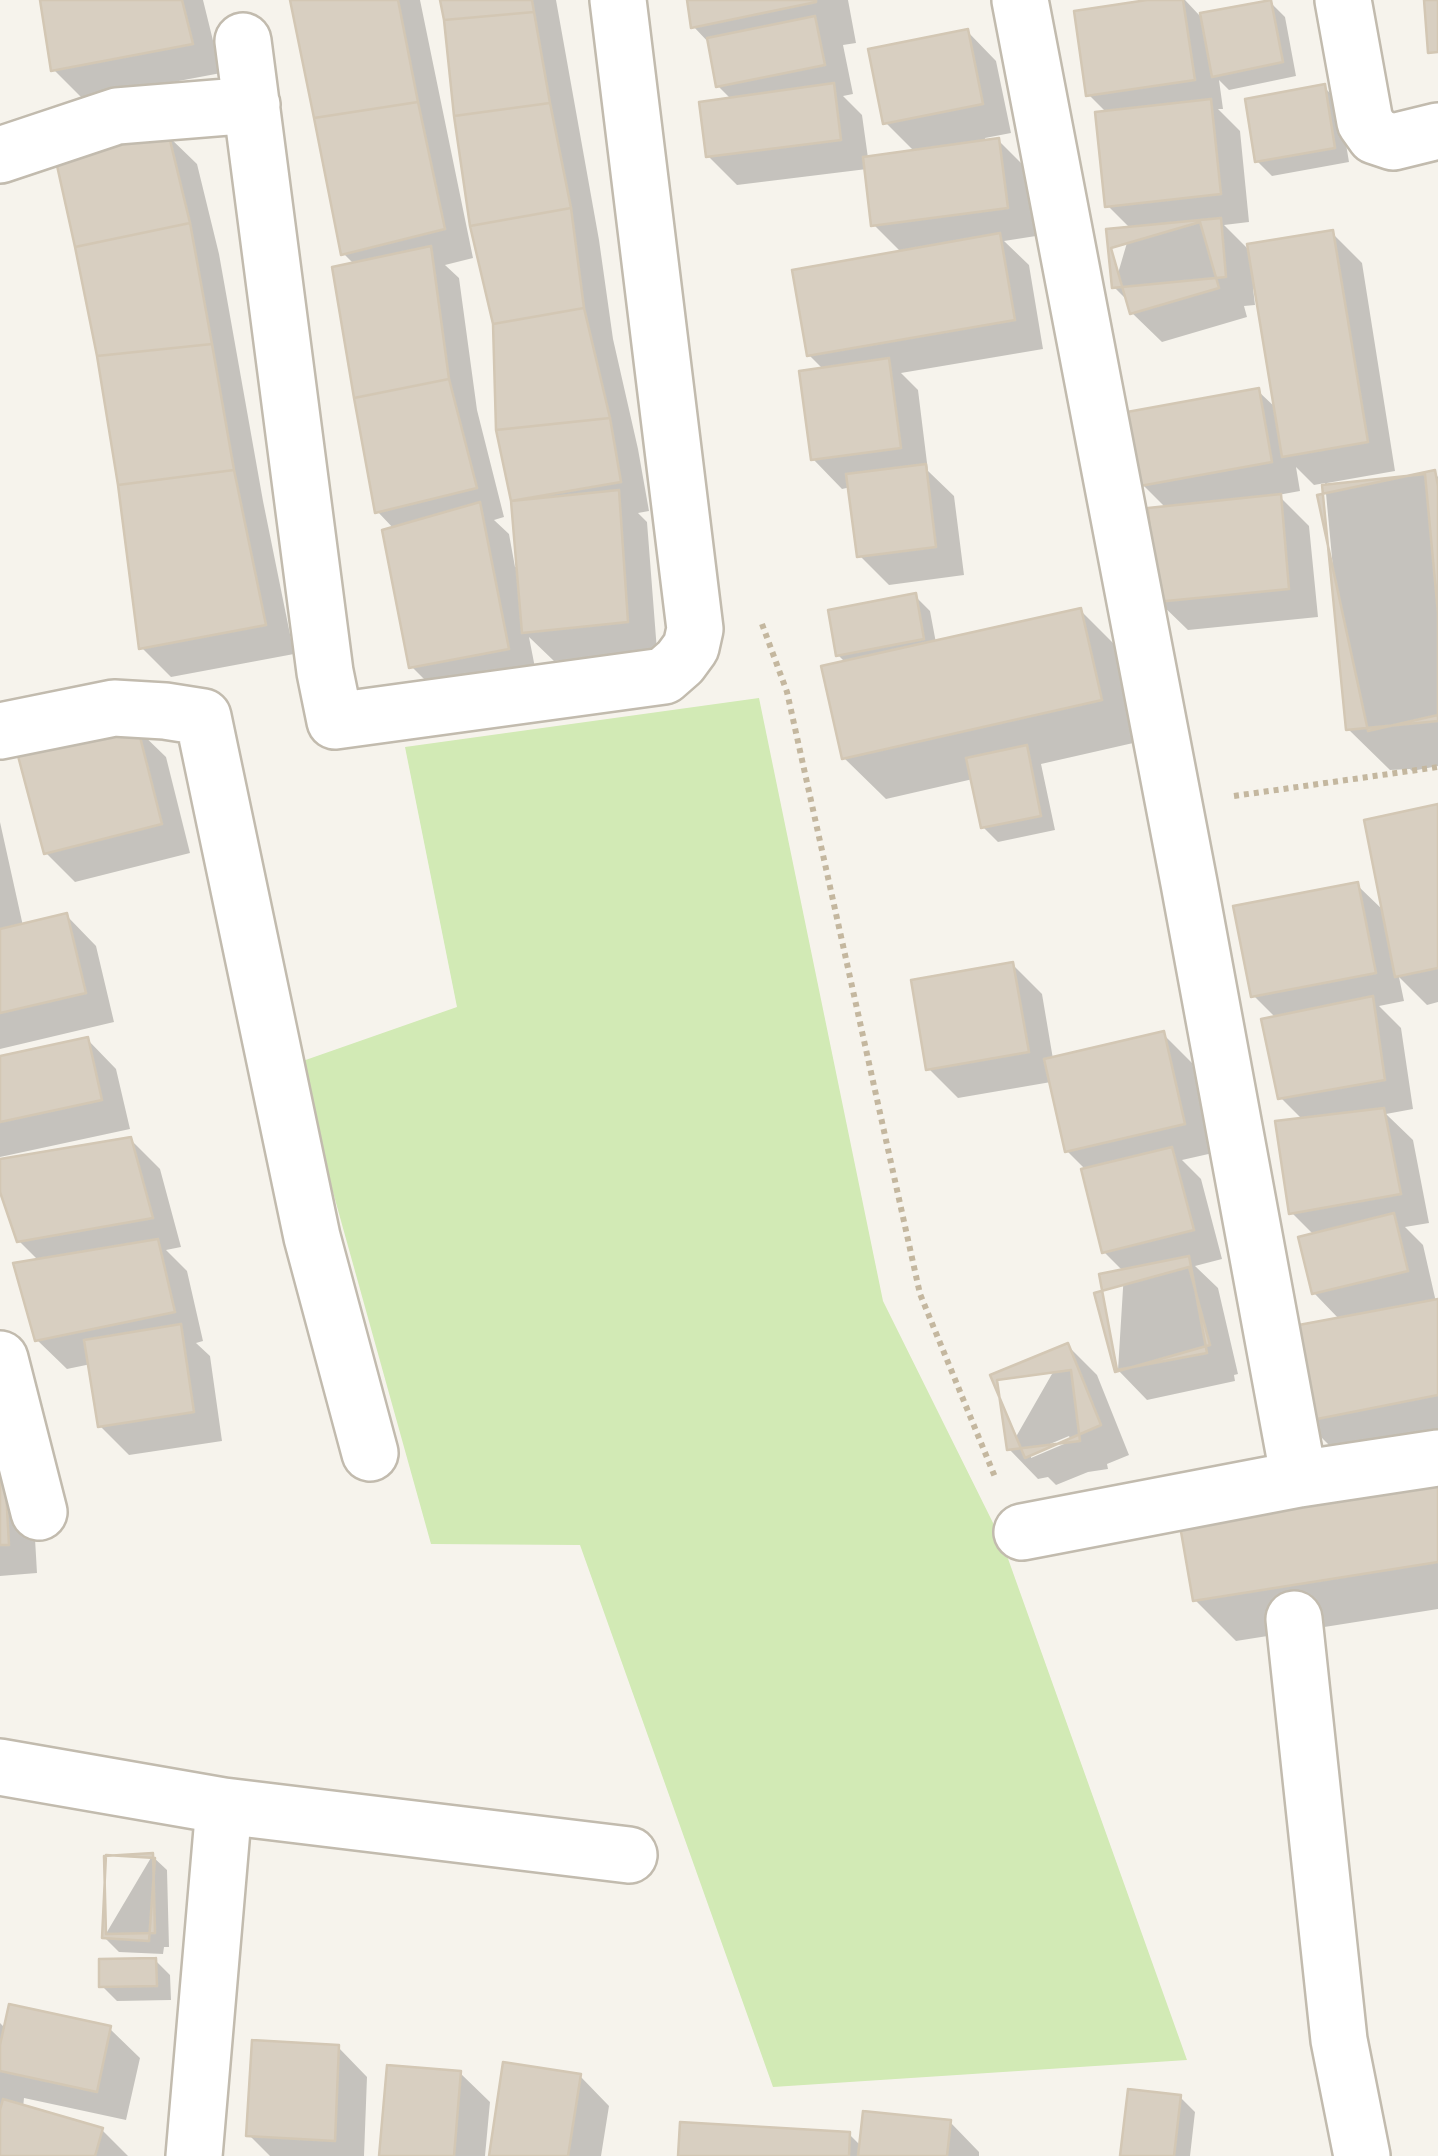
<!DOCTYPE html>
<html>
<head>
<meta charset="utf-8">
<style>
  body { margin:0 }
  canvas { display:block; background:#f6f3ec }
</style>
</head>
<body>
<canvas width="1438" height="2156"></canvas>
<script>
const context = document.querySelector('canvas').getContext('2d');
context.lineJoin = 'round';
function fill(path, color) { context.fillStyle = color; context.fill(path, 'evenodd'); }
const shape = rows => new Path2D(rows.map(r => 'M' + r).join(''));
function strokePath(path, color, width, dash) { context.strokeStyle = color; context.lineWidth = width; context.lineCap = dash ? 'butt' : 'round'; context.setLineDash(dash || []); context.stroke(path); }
fill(shape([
  [759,698,883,1301,1001,1539,1187,2060,773,2087,580,1545,431,1544,297,1063,457,1007,405,747]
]), '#d2eab5');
fill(shape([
  [42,0,203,0,221,73,83,99,54,70],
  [293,0,420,0,473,258,445,265,459,278,477,410,504,517,494,520,509,534,515,567,519,566,513,501,498,429,495,323,443,0,556,0,599,240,613,339,638,449,649,511,638,513,647,522,657,651,554,661,529,637,537,678,441,696,412,667,394,529,377,511,355,265,343,253],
  [689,0,848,0,856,43,843,45,853,94,843,96,862,115,868,158,915,152,886,123,967,31,996,61,1011,133,985,138,986,142,999,141,1028,170,1036,236,1004,241,1029,265,1043,349,901,373,918,390,928,471,954,496,964,575,889,585,860,556,851,487,842,489,813,459,824,370,809,355,902,253,874,225,867,169,737,185,708,156,732,100,718,86,710,44,693,26],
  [1163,0,1185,0,1200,16,1270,2,1285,17,1296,76,1229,90,1219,80,1223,109,1218,109,1240,131,1249,222,1224,225,1251,252,1332,233,1362,263,1395,471,1327,483,1328,487,1434,473,1438,477,1438,766,1412,771,1410,769,1390,770,1348,729,1325,483,1314,485,1296,467,1300,491,1278,495,1309,526,1318,617,1188,630,1158,601,1166,508,1142,484,1258,391,1277,409,1257,288,1253,288,1255,305,1244,306,1247,317,1162,342,1132,313,1129,302,1114,287,1131,229,1108,206,1107,113,1089,95],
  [1324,87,1339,102,1349,162,1272,176,1257,161],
  [167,135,197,164,219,254,263,501,294,654,171,677,142,648],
  [915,596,930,611,936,643,1080,610,1122,652,1142,741,1041,764,1055,830,998,842,983,827,973,779,886,799,844,758,846,663,838,655],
  [136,728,166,757,190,853,75,882,46,853],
  [1438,807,1438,1002,1427,1005,1399,977,1404,1001,1379,1006,1401,1028,1413,1109,1386,1114,1413,1140,1429,1223,1405,1227,1423,1245,1436,1302,1438,1301,1438,1429,1334,1450,1305,1421,1340,1320,1314,1293,1314,1235,1292,1213,1303,1120,1280,1097,1276,1018,1254,996,1357,885,1385,912],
  [0,822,23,926,67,916,96,946,114,1022,0,1049],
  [1013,965,1042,994,1053,1059,1163,1034,1192,1063,1213,1153,1182,1160,1201,1179,1222,1259,1195,1266,1218,1288,1238,1374,1234,1375,1235,1381,1147,1400,1118,1370,1124,1272,1104,1252,1087,1171,1067,1151,1051,1082,958,1098,929,1069],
  [87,1039,116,1069,130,1129,0,1157,0,1058],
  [130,1139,160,1169,181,1247,166,1250,187,1271,203,1341,196,1343,210,1356,222,1441,129,1455,100,1426,91,1364,67,1369,37,1340,40,1262,19,1241,0,1184,0,1162],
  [1068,1346,1097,1375,1129,1455,1107,1464,1108,1469,1088,1472,1056,1485,1048,1477,1038,1479,1009,1449],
  [1069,1436,1071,1441,1031,1458,1031,1452],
  [0,1406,33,1504,37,1573,0,1576],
  [1438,1480,1438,1609,1236,1641,1195,1600],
  [152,1856,167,1870,169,1947,164,1947,163,1954,119,1952,104,1937],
  [155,1960,170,1975,171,2000,117,2001,102,1986],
  [0,2023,6,2029,110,2029,140,2058,126,2120,24,2098,23,2108,102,2130,128,2156,0,2156],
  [338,2047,367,2077,364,2156,270,2156,249,2135],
  [460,2073,490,2102,485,2156,382,2156],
  [580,2076,609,2106,601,2156,491,2156],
  [1180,2097,1195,2112,1190,2156,1123,2156],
  [950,2122,979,2152,979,2156,680,2156,849,2134,861,2146]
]), '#0003');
const building = shape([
  [40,0,182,0,193,44,51,71,40,0],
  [290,0,398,0,418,102,314,118,290,0],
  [440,0,532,0,534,12,444,20,440,0],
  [687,0,816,0,816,2,691,28,687,0],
  [1147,0,1183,0,1195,80,1086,96,1074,11,1147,0],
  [1271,0,1283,62,1212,77,1200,13,1271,0],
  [1424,0,1438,0,1438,52,1428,53,1424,0],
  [534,12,550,103,454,116,444,20,534,12],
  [815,16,825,65,716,87,707,38,815,16],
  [968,29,983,104,883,124,868,49,968,29],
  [834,83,841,140,706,157,699,102,834,83],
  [1325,84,1335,148,1255,162,1245,99,1325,84],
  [1211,99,1221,194,1105,207,1095,112,1211,99],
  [418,102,445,229,341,255,314,118,418,102],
  [550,103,571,208,470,226,454,116,550,103],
  [168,132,190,223,75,247,54,152,168,132],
  [999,138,1008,208,871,226,863,157,999,138],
  [571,208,584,308,493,324,470,226,571,208],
  [1221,218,1226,277,1112,288,1106,229,1221,218],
  [1200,222,1219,288,1130,314,1111,248,1200,222],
  [190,223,212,344,97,356,75,247,190,223],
  [1333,230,1368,442,1282,457,1247,244,1333,230],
  [1000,233,1015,320,807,356,792,270,1000,233],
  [431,246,449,379,354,398,332,267,431,246],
  [584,308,610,418,496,430,493,324,584,308],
  [212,344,234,470,118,485,97,356,212,344],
  [889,358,901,448,811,460,799,371,889,358],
  [449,379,477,488,375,513,354,398,449,379],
  [1259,388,1272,462,1140,486,1127,412,1259,388],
  [610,418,621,482,511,501,496,430,610,418],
  [926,464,936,547,857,557,846,474,926,464],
  [234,470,266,625,139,649,118,485,234,470],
  [1435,470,1438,486,1438,715,1368,731,1317,495,1435,470],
  [1425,474,1438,613,1438,721,1346,730,1322,485,1425,474],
  [619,490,628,622,522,633,511,501,619,490],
  [1281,494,1289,589,1156,602,1148,508,1281,494],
  [480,502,509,649,409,668,382,530,480,502],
  [916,593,924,639,836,656,828,610,916,593],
  [1081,608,1102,700,842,759,821,666,1081,608],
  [137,725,162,824,44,854,18,756,137,725],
  [1027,745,1041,816,981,828,966,758,1027,745],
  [1438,804,1438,968,1395,977,1364,820,1438,804],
  [1358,882,1376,973,1251,997,1233,906,1358,882],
  [67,913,86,993,0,1013,0,929,67,913],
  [1013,962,1029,1052,926,1070,911,980,1013,962],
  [1373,996,1385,1080,1278,1099,1261,1019,1373,996],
  [1164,1031,1185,1124,1065,1152,1044,1059,1164,1031],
  [88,1037,102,1100,0,1122,0,1056,88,1037],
  [1384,1108,1401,1194,1289,1214,1275,1121,1384,1108],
  [131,1137,153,1218,17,1242,0,1192,0,1159,131,1137],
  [1172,1147,1194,1230,1102,1253,1081,1169,1172,1147],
  [1394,1213,1408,1271,1312,1294,1298,1237,1394,1213],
  [158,1239,175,1312,35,1341,13,1263,158,1239],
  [1189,1256,1207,1353,1117,1370,1099,1274,1189,1256],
  [1189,1267,1210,1345,1115,1372,1094,1293,1189,1267],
  [1438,1299,1438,1395,1302,1422,1288,1327,1438,1299],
  [181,1324,194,1412,98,1427,84,1340,181,1324],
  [1068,1343,1101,1425,1025,1458,990,1375,1068,1343],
  [1071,1370,1080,1441,1007,1450,997,1380,1071,1370],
  [0,1472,5,1472,9,1545,0,1545,0,1472],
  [1438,1478,1438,1562,1193,1601,1179,1520,1438,1478],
  [153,1853,155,1933,106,1934,104,1856,153,1853],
  [106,1855,155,1858,149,1941,102,1938,106,1855],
  [156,1958,157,1986,99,1987,99,1959,156,1958],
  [9,2004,111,2026,97,2092,0,2071,0,2045,9,2004],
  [252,2040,339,2045,335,2141,246,2136,252,2040],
  [503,2062,581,2074,568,2156,489,2156,503,2062],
  [387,2065,461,2071,454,2156,379,2156,387,2065],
  [1128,2089,1181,2095,1174,2156,1120,2156,1128,2089],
  [3,2099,103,2128,95,2156,0,2156,0,2110,3,2099],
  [863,2111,951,2120,947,2156,858,2156,863,2111],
  [680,2122,850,2132,849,2156,678,2156,680,2122]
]);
fill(building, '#d8cfc1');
strokePath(building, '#d3c7b4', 2.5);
const minor = shape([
  [1020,0,1189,883,1299,1479],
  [1343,0,1365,122,1375,136,1393,142,1438,131],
  [243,41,325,672,335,721,664,676,680,662,691,647,695,629,618,0],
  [0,155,117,116,252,105],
  [0,731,114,708,165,711,203,717,312,1237,370,1453],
  [0,1359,39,1512],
  [1022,1532,1299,1479,1438,1458],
  [1294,1619,1339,2040,1362,2156],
  [0,1767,224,1806,194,2156],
  [224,1806,629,1855]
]);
strokePath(minor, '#c2bbae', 60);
strokePath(shape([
  [762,624,787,692,920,1294,995,1477],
  [1234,796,1438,767]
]), '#c4b79f', 6, [5, 5]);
strokePath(minor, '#fff', 55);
</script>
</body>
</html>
